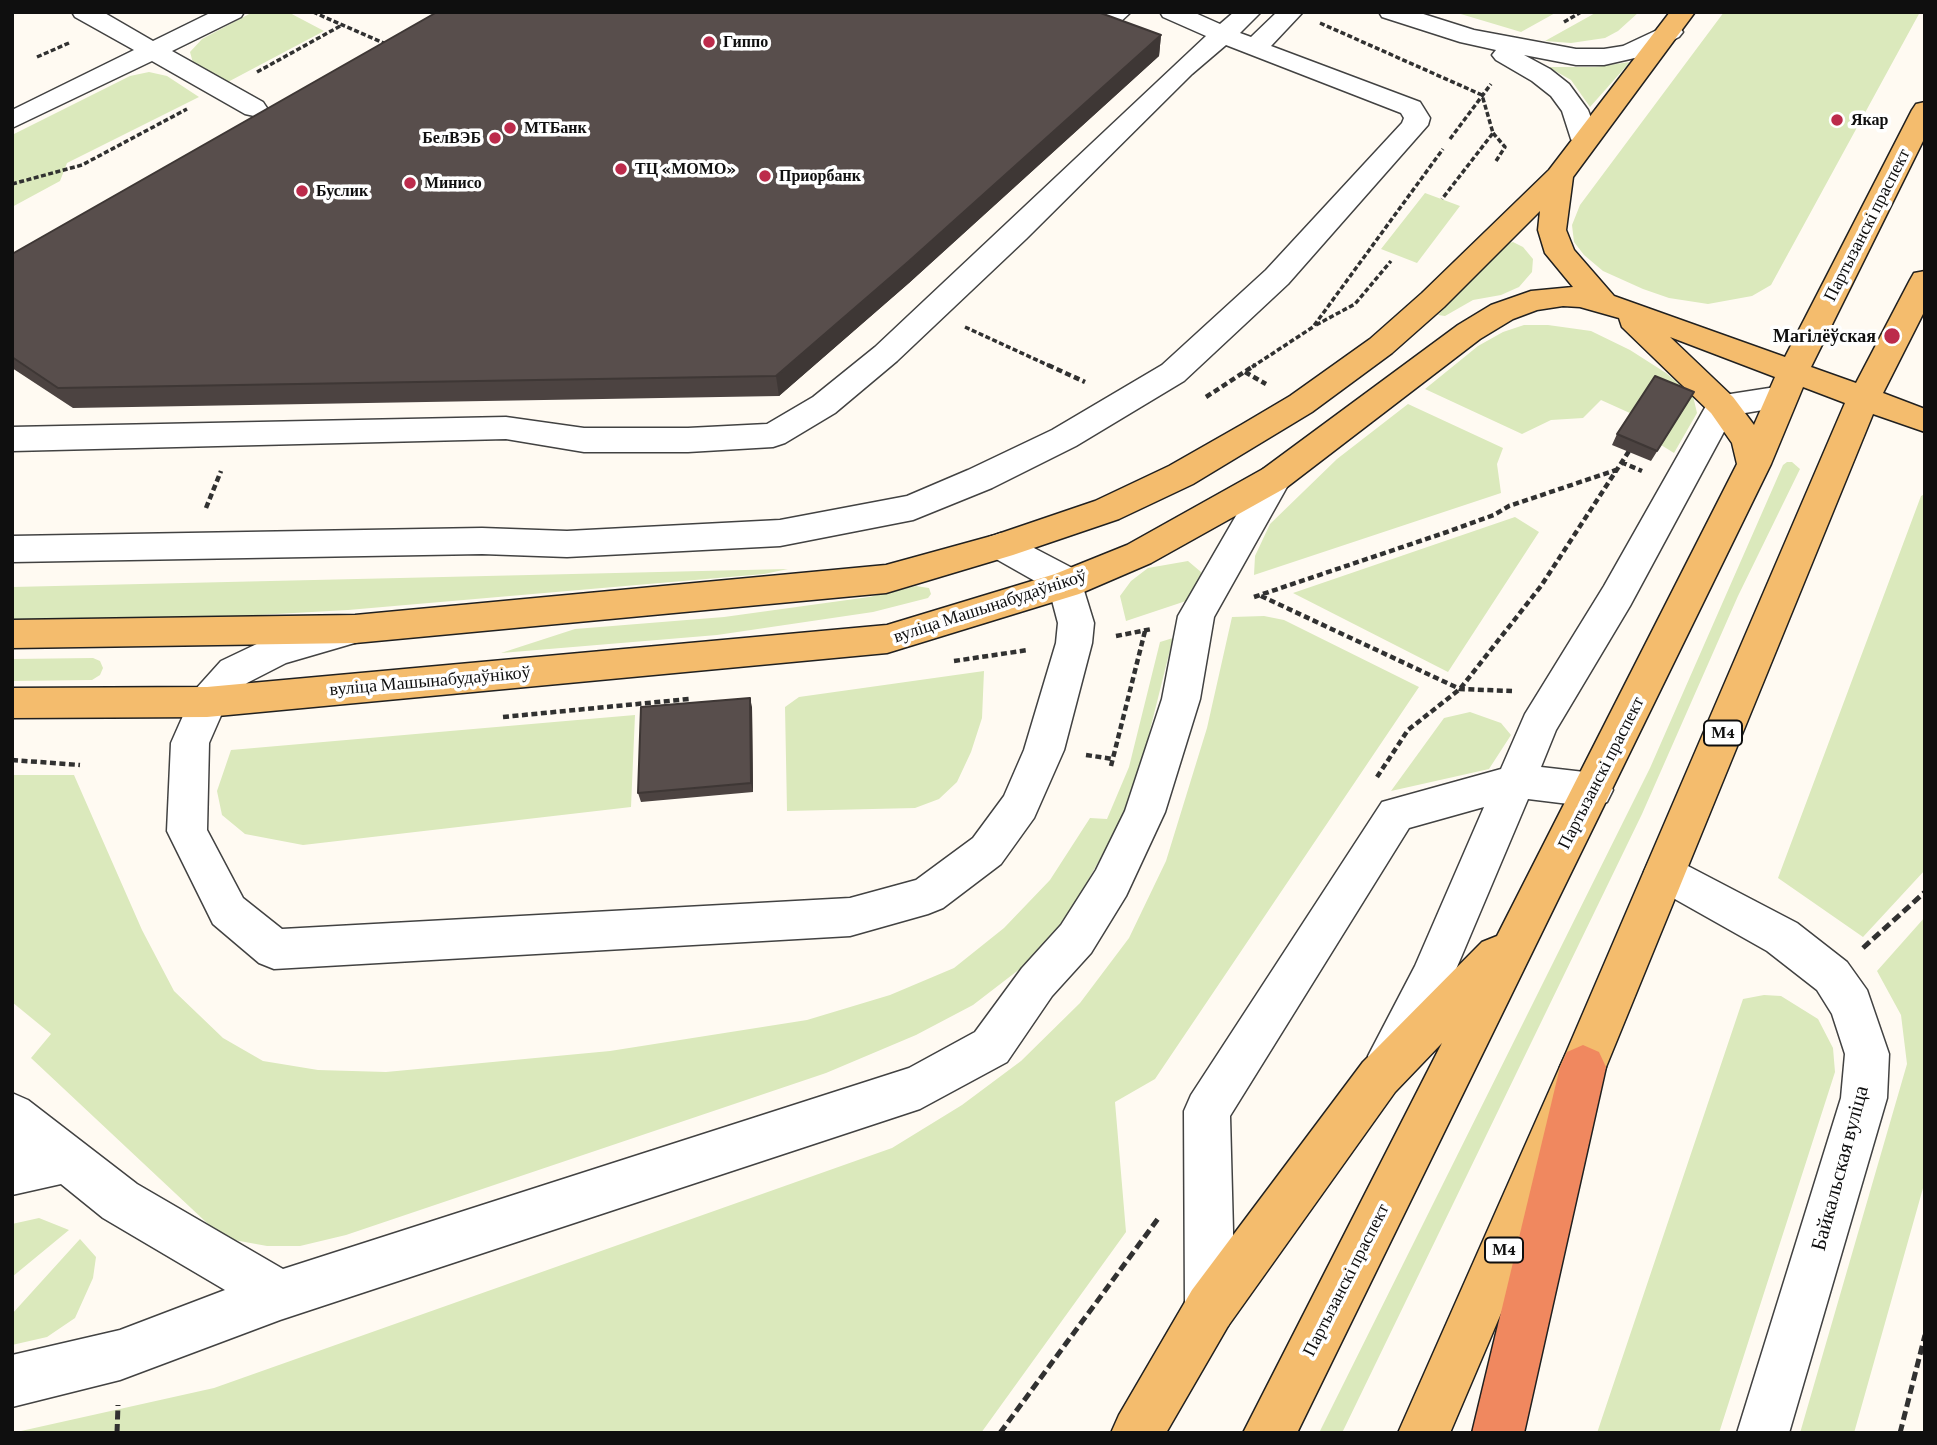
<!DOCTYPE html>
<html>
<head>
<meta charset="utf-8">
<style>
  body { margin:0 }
  #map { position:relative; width:1937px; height:1445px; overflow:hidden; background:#fffaf2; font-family:"Crimson Pro",serif }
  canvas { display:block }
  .frame { position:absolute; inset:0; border:14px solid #0f0f0f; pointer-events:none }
</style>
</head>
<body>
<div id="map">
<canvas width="1937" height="1445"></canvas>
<div class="frame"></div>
</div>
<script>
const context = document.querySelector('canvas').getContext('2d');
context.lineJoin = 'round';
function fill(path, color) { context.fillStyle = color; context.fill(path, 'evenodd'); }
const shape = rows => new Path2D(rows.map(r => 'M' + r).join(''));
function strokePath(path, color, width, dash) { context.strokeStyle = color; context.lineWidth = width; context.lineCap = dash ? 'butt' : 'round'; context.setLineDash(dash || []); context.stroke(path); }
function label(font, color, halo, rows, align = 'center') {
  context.font = font + ' "Crimson Pro",serif'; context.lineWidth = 7; context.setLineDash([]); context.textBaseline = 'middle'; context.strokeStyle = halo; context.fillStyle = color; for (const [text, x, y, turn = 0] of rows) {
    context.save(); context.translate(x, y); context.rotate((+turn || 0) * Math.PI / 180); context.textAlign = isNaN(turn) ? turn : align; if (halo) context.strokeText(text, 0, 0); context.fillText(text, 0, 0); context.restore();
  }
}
fill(shape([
  [253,12,288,12,324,31,226,83,193,63,190,52,202,39],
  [1454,12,1557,12,1521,32],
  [1597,12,1639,12,1618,31,1605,38,1571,43,1545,41],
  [1724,12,1920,12,1771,285,1752,296,1708,304,1669,298,1643,289,1603,271,1584,255,1574,242,1572,225,1580,205],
  [1630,62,1590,107,1571,80,1548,67,1595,67],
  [149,72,167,76,199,97,67,163,60,181,12,207,12,135,130,76],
  [1425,193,1460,206,1417,263,1381,249],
  [1513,242,1523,247,1533,259,1532,272,1519,287,1501,295,1473,300,1445,316,1438,315,1506,244],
  [1524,325,1548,325,1591,331,1630,350,1666,373,1693,396,1697,413,1674,453,1661,445,1687,402,1632,414,1601,400,1583,418,1551,420,1522,434,1425,389,1478,346,1503,332],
  [1408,404,1503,448,1497,464,1501,493,1254,575,1255,556,1270,524,1337,459],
  [1787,462,1792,462,1800,469,1738,596,1642,814,1342,1433,1319,1433,1650,768,1783,465],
  [1925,494,1925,870,1863,937,1778,878,1921,496],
  [1515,517,1539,532,1448,672,1293,593],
  [1188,561,1201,572,1201,583,1195,598,1126,621,1120,596,1131,581,1148,568],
  [788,569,764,574,348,610,186,619,12,621,12,587],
  [916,586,929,588,931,594,928,598,873,612,717,635,501,653,575,629,724,617,869,597],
  [1264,616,1284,620,1419,687,1155,1079,1115,1102,1126,1232,981,1433,12,1433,214,1388,892,1148,962,1105,1021,1061,1080,1003,1129,938,1166,861,1207,728,1232,617],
  [1173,638,1139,774,1120,823,1106,848,1075,904,1038,955,973,1005,916,1035,826,1073,346,1235,300,1246,267,1246,223,1238,31,1058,51,1034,12,1002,12,775,74,775,142,930,174,991,223,1038,263,1061,318,1070,386,1072,610,1051,807,1020,890,995,954,968,1004,928,1050,880,1090,818,1107,819,1129,767,1160,642],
  [93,658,100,661,103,668,100,675,92,680,12,681,12,659],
  [984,671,982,718,971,752,957,782,939,799,915,808,787,811,785,707,799,697],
  [1470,712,1501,723,1511,735,1489,769,1391,791,1444,718],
  [635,715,631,807,303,845,245,834,222,815,217,791,231,750],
  [1925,917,1925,1181,1854,1433,1800,1433,1907,1064,1901,1015,1877,971],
  [1764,995,1781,996,1818,1019,1833,1048,1835,1072,1719,1433,1597,1433,1743,999],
  [39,1218,69,1230,12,1277,12,1224],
  [80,1239,96,1257,93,1278,75,1318,47,1337,12,1345,12,1314]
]), '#dbe9bc');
const minor = shape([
  [72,12,103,12,153,41,212,12,244,12,241,17,172,51,263,102,267,108,263,114,254,116,245,114,152,61,12,128,12,110,134,50,75,17,72,12],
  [1104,12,1131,12,1104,37,1095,40,1086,37,1082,32,1086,27,1104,12],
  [1160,12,1193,12,1220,24,1234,12,1261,12,1240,33,1251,37,1277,12,1303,12,1271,46,1420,102,1430,118,1428,125,1288,284,1184,381,1076,446,992,488,913,520,780,546,567,557,482,554,12,562,12,536,482,528,567,531,780,520,907,496,968,470,1052,430,1162,365,1266,270,1402,123,1404,118,1401,113,1226,45,1192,74,1026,239,897,361,835,413,785,443,773,447,688,452,584,452,506,439,12,451,12,427,506,417,584,428,688,428,767,424,813,397,875,347,1206,36,1163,17,1160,12],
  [1379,12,1417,12,1474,30,1576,49,1604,49,1623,46,1670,24,1679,27,1683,32,1679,37,1639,57,1604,65,1576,65,1524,55,1550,69,1569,84,1588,110,1599,139,1595,145,1585,147,1575,145,1571,139,1562,111,1551,96,1532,81,1496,60,1492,55,1496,50,1460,42,1382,17,1379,12],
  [1782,386,1793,389,1798,397,1793,405,1733,415,1630,606,1556,730,1541,767,1593,773,1607,778,1613,790,1607,802,1593,807,1528,799,1446,993,1406,1071,1390,1077,1374,1071,1368,1056,1415,966,1484,807,1409,828,1230,1116,1235,1308,1228,1326,1210,1333,1192,1326,1185,1308,1184,1111,1191,1095,1382,802,1501,769,1525,714,1604,586,1711,397,1782,386],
  [1275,466,1287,469,1292,478,1214,617,1200,699,1165,812,1126,896,1091,953,1052,996,1007,1062,920,1109,280,1320,120,1380,12,1407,12,1355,120,1330,225,1290,103,1218,61,1184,12,1195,12,1147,14,1147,12,1093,28,1100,137,1184,283,1269,909,1068,975,1032,1022,968,1061,925,1096,870,1125,811,1162,699,1178,616,1263,469,1275,466],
  [1001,533,1013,537,1078,571,1094,623,1092,643,1064,750,1034,818,1001,864,943,908,928,914,850,936,274,969,259,963,213,924,167,831,171,743,194,691,221,661,263,641,352,616,365,620,370,630,365,640,286,663,247,683,223,711,209,743,207,830,243,898,282,929,850,898,916,880,973,838,1004,796,1024,750,1056,643,1058,623,1049,589,989,555,983,546,989,537,1001,533],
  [1665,854,1797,923,1847,962,1867,990,1889,1054,1887,1098,1789,1433,1737,1433,1841,1098,1845,1054,1832,1014,1817,990,1767,951,1650,885,1644,872,1650,859,1665,854]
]);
const major = shape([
  [1670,12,1695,12,1573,177,1566,230,1574,250,1614,296,1785,357,1912,110,1916,104,1925,102,1925,137,1811,367,1856,383,1910,280,1914,273,1925,271,1925,310,1883,393,1925,409,1925,432,1873,414,1606,1067,1450,1433,1398,1433,1566,1053,1845,403,1803,387,1771,464,1297,1433,1243,1433,1442,1043,1395,1092,1228,1326,1166,1433,1111,1433,1119,1415,1192,1290,1363,1062,1482,942,1497,936,1737,464,1732,443,1711,413,1622,327,1619,318,1580,307,1563,306,1537,310,1513,319,1480,339,1287,487,1151,563,1079,594,887,653,207,717,12,718,12,688,207,687,887,625,1055,574,1127,545,1263,469,1458,325,1491,305,1531,291,1573,287,1545,253,1538,230,1540,211,1444,307,1392,353,1312,412,1193,484,1119,519,1013,555,886,593,355,643,12,648,12,620,355,615,886,565,995,535,1095,501,1169,466,1241,425,1290,396,1370,339,1422,293,1549,170,1670,12],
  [1670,337,1775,377,1754,425,1733,397,1670,337]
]);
const highway = shape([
  [1583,1045,1599,1052,1606,1067,1524,1433,1472,1433,1560,1067,1567,1052,1583,1045]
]);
strokePath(minor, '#424242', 3);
strokePath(major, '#202020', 3);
strokePath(highway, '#202020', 3);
strokePath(shape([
  [313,12,388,45],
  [1564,22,1581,12],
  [1320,23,1482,95,1493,133,1442,199],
  [37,57,69,43],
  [257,72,342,25],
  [1493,133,1505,147,1496,161],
  [1450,139,1491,84],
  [12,184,82,165,187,109],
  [1316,325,1355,304,1391,261],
  [965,327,1052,367],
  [1252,367,1313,327,1443,149]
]), '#313131', 3.5, [5, 2.5]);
strokePath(shape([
  [1048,365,1085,382],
  [1245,372,1266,384],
  [1206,397,1255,365],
  [1621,462,1642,471],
  [206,508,221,471],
  [1261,596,1460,689,1512,691],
  [1254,597,1444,533,1494,515,1509,506,1616,470],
  [1116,636,1152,629],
  [954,661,1028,650],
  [503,717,689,699],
  [1086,755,1113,759],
  [12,760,80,765],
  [1111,766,1145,631],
  [1377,777,1408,730,1460,689,1541,586,1631,448]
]), '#313131', 4.5, [6, 3.5]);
strokePath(shape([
  [1863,948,1925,892],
  [117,1433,118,1405],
  [1000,1433,1160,1216],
  [1900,1433,1925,1335]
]), '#313131', 5, [9, 4.5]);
fill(minor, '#fff');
fill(major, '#f4bc6d');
fill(highway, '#f0885f');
fill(shape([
  [1161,35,1159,56,909,283,779,396,73,408,12,368,12,254],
  [1688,402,1651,461,1612,445,1617,434],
  [752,707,753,792,641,802,638,793]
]), '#4c4341');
fill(shape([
  [1161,35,1159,56,909,283,779,396,776,376],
  [750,698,752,707,753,792,751,783]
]), '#3e3735');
const building = shape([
  [437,12,1098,12,1161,35,908,262,776,376,58,388,12,357,12,254,437,12],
  [1655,376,1694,392,1657,451,1617,434,1655,376],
  [750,698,751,783,638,793,641,707,750,698]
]);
fill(building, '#584e4c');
strokePath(building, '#3e3735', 2);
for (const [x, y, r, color] of [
  [709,42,7,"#bc2b4b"],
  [1837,120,7,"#bc2b4b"],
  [510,128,7,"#bc2b4b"],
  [495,138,7,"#bc2b4b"],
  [621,169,7,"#bc2b4b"],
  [765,176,7,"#bc2b4b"],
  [410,183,7,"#bc2b4b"],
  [302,191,7,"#bc2b4b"],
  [1892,336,9,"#bc2b4b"]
]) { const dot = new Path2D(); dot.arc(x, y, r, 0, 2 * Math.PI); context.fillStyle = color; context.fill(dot); strokePath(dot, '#fff', 2.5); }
label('bold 16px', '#0f0f0f', '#fff', [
  ["Гиппо",723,42],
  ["Якар",1851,120],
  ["МТБанк",524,128],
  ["БелВЭБ",481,138,"right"],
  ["ТЦ «МОМО»",635,169],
  ["Приорбанк",779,176],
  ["Минисо",424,183],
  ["Буслик",316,191]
], 'left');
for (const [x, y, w] of [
  [1723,733,38],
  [1504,1250,38]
]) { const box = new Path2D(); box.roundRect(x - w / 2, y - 12.5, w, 25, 5); context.fillStyle = '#fff'; context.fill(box); strokePath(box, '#0f0f0f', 2); }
label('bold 16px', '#0f0f0f', null, [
  ["М4",1723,733],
  ["М4",1504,1250]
]);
label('18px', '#0f0f0f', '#fff', [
  ["Партызанскі праспект",1867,225,-63],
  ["вуліца Машынабудаўнікоў",990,606,-18],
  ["вуліца Машынабудаўнікоў",430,681,-5],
  ["Партызанскі праспект",1601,773,-63],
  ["Партызанскі праспект",1346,1280,-63]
]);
label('bold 18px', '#0f0f0f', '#fff', [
  ["Магілёўская",1876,336]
], 'right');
label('21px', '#0f0f0f', '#fff', [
  ["Байкальская вуліца",1840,1168,-75]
]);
</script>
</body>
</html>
